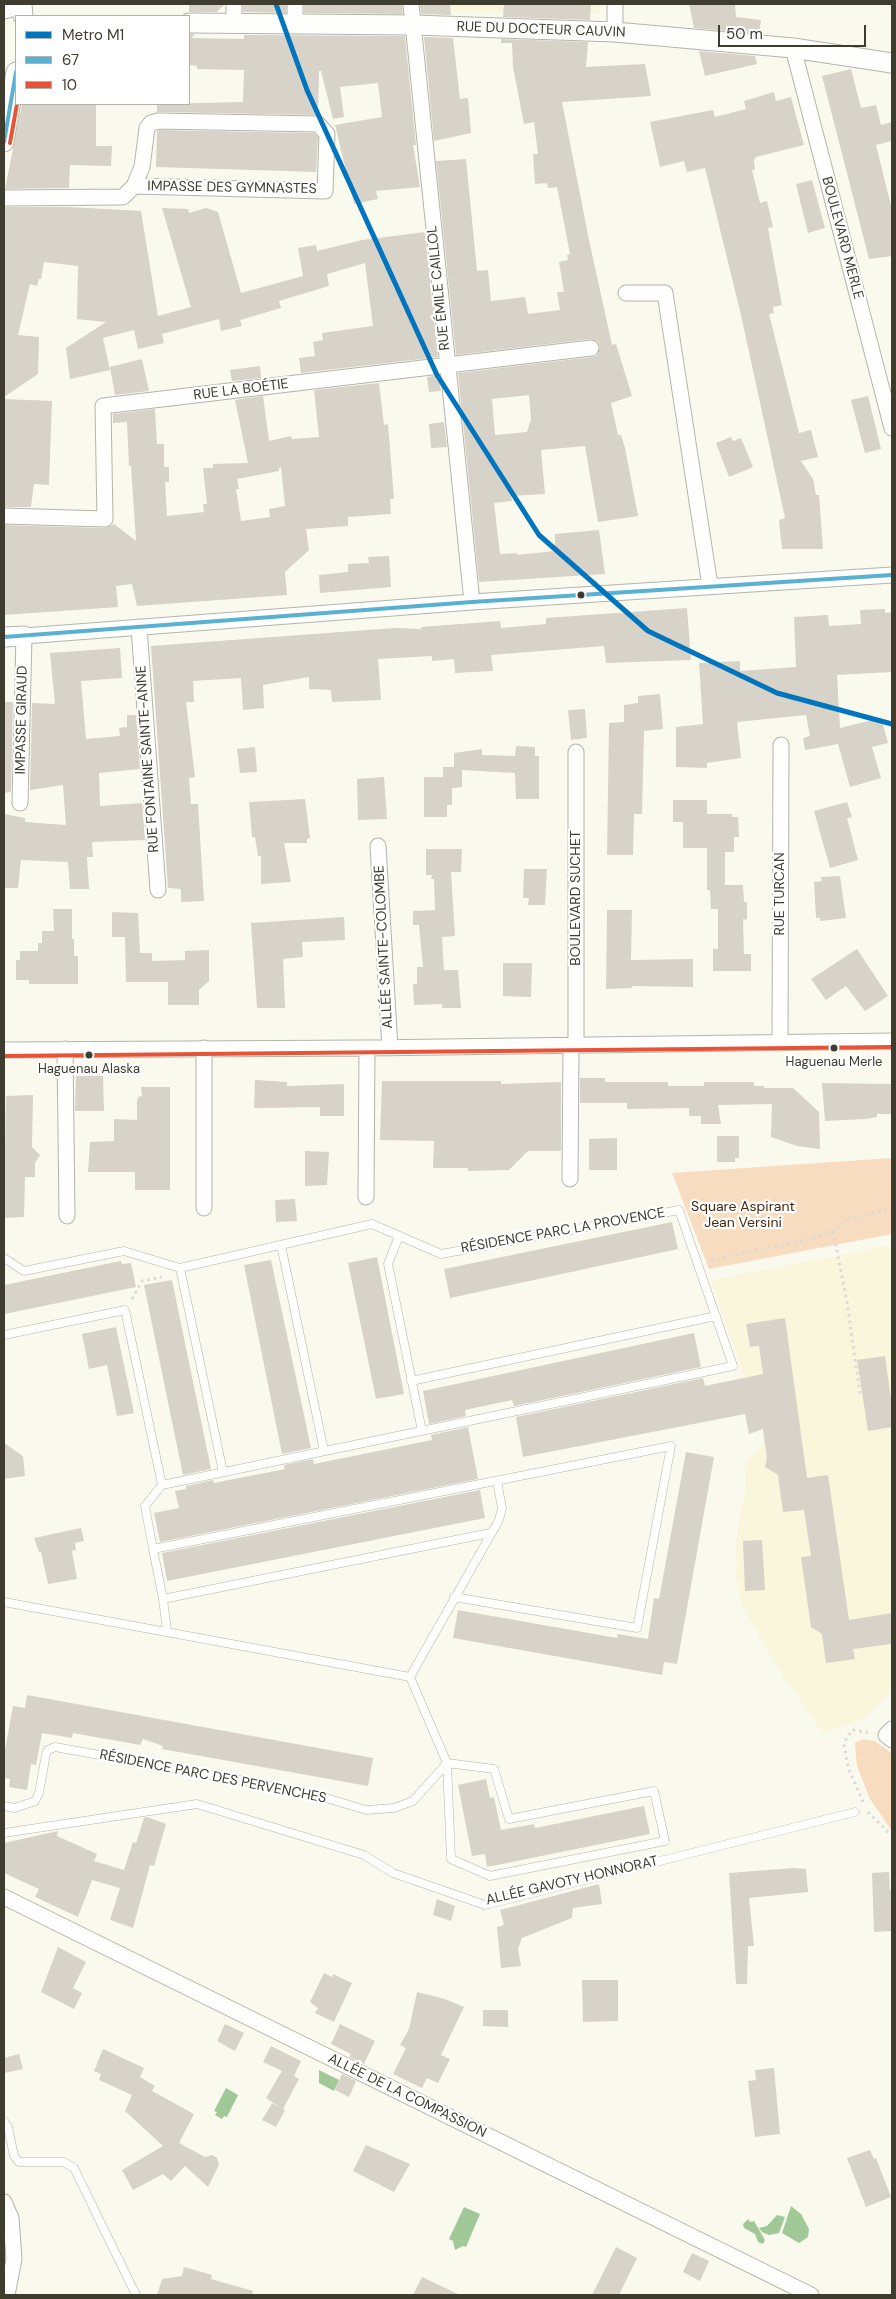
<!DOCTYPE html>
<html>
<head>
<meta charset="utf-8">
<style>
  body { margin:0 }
  #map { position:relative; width:896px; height:2299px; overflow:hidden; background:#faf9ee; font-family:"DM Sans",sans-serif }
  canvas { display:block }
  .frame { position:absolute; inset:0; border:5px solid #3e3c2f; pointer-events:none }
  .legend { position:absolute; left:15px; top:15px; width:175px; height:90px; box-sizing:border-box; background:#fff; border:1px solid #b2b1ac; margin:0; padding:6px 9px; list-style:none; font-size:15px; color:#3e3c2f }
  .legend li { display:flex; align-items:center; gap:10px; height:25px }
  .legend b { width:25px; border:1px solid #b2b1ac }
  .scale { position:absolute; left:718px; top:25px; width:148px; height:22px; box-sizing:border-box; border:2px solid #3e3c2f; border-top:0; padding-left:6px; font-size:15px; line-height:18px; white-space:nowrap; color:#3e3c2f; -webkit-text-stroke:4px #fff; paint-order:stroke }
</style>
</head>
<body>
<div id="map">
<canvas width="896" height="2299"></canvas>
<div class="frame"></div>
<ul class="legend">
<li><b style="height:6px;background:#0075be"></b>Metro M1</li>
<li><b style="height:6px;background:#5ab0d0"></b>67</li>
<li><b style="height:6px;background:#e75337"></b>10</li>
</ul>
<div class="scale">50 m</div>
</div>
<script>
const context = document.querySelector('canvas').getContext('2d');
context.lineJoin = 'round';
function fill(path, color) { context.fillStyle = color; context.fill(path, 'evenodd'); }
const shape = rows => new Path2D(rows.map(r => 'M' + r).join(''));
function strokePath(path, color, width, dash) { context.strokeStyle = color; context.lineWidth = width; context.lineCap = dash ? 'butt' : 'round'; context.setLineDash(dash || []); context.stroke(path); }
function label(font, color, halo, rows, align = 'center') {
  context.font = font + ' "DM Sans",sans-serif'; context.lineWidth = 4.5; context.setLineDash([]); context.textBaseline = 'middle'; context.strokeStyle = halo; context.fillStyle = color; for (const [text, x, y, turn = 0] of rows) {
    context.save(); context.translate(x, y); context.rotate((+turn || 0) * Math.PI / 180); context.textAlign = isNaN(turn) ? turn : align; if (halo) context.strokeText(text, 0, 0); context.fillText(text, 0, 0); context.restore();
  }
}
fill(shape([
  [419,4,599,4,599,14,420,11],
  [892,1245,892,1690,864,1719,823,1733,777,1667,742,1606,736,1576,736,1541,746,1486,745,1465,763,1442,763,1431,711,1280]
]), '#f9f6db');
fill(shape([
  [892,1158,892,1234,709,1269,672,1173],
  [864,1739,874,1741,892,1753,892,1831,870,1799,857,1766,855,1743]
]), '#f8dcbf');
fill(shape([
  [319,2070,339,2080,334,2091,319,2083],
  [226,2088,238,2095,227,2117,224,2116,222,2119,215,2115,217,2112,214,2111],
  [791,2206,801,2214,809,2229,808,2237,799,2243,782,2233],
  [464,2207,480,2214,466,2247,463,2246,455,2250,453,2241,449,2239],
  [777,2215,785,2217,779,2233,769,2235,762,2232,759,2228,767,2226],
  [748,2219,750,2222,754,2221,765,2240,763,2244,758,2242,755,2234,744,2228,743,2224]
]), '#a0c997');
fill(shape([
  [189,4,225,4,217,12,189,12],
  [243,4,286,4,286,13,243,12],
  [304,4,402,4,403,14,304,13],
  [420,4,450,4,451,15,421,14],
  [504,4,591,4,590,20,503,17],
  [689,4,735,4,736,17,761,20,759,34,694,28],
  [189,34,195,34,191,38,244,39,244,35,405,36,416,145,413,145,420,187,376,191,378,199,354,204,335,125,382,117,378,83,340,87,344,117,333,119,321,71,319,71,318,115,157,112,157,104,243,102,244,70,197,69,197,66,189,65],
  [424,37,453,38,460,99,468,98,471,133,434,141],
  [501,39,588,42,586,67,645,64,651,96,562,102,589,240,612,345,616,344,632,396,611,403,618,435,621,435,625,448,638,516,598,522,585,446,541,450,545,494,511,496,512,501,494,503,500,554,517,553,517,555,555,551,555,534,599,530,605,574,479,582,458,373,592,357,597,355,600,347,598,342,590,339,456,355,436,161,466,159,477,271,488,270,491,301,525,297,528,314,560,310,557,292,564,292,559,262,568,260,567,255,570,254,557,187,548,188,547,183,535,184,533,154,538,154,534,122,524,124,513,67,512,43,501,43],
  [529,395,531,419,527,432,495,435,492,399],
  [699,51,755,56,757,64,705,76],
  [851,69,861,108,876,105,881,125,892,122,892,141,876,145,892,210,892,256,869,259,822,76],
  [774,92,776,101,791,97,804,145,756,157,754,160,755,170,752,170,760,203,767,201,773,227,768,228,782,305,773,307,774,313,769,314,799,433,811,430,818,457,801,461,813,479,816,495,819,495,823,549,782,549,779,520,785,518,741,315,705,168,687,172,684,161,660,167,650,122,713,110,715,117,746,109,744,101],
  [22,104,96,104,96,146,112,146,111,166,70,165,69,188,5,189],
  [159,130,314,133,318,137,316,172,156,167,157,131],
  [812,180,825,228,808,233,796,184],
  [4,207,68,207,141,211,158,316,191,307,162,208,188,209,189,213,206,208,218,212,241,293,303,276,298,248,316,245,317,251,362,240,425,232,438,357,301,373,299,358,315,356,313,342,323,340,322,333,373,326,365,263,327,274,329,286,279,301,281,308,240,320,242,326,221,331,219,319,162,334,164,343,138,349,134,330,103,338,110,370,70,379,66,348,106,322,77,319,78,266,44,262,41,279,39,279,37,286,30,284,18,335,39,337,38,374,4,397],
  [142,359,149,391,115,395,110,367],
  [260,366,261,378,232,381,230,370],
  [439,375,441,391,429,392,427,377],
  [379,383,384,425,388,424,394,499,390,499,391,514,348,517,348,526,306,529,309,550,285,572,287,595,137,606,132,584,116,586,118,607,4,615,4,525,105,528,114,524,136,541,131,466,129,466,127,422,113,423,113,414,155,409,157,444,164,444,164,467,169,467,169,482,165,482,167,516,204,512,203,504,207,504,203,468,213,468,213,464,248,463,235,400,263,396,269,441,291,436,292,439,319,437,314,390],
  [281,467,285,506,269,509,270,517,241,521,236,489,239,489,237,479,279,471,279,468],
  [868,396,881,449,865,453,851,400],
  [4,399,52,401,49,485,34,484,31,507,4,507],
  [444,422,447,447,431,448,429,424],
  [731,437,733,441,741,438,753,467,729,477,716,443],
  [389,556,391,587,320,593,319,575,348,572,348,564,369,563,368,557],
  [687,608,691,660,606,663,604,646,491,655,493,671,455,673,454,659,432,661,432,656,378,659,381,700,332,702,331,690,309,689,309,677,263,685,264,708,243,710,241,678,193,681,194,702,186,702,195,777,189,778,191,804,198,804,204,901,181,902,181,889,168,888,151,646,395,628,421,629,421,627,500,621,501,628,546,624,546,618],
  [885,609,885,613,892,612,892,672,837,675,840,728,881,718,888,743,872,747,881,778,850,787,838,744,805,750,803,738,810,736,806,715,737,722,741,758,707,763,707,768,676,767,676,727,703,724,699,663,740,661,740,671,796,667,794,617,828,615,829,626,861,624,860,610],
  [120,648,122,678,81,681,86,739,120,736,119,728,127,727,127,715,136,715,140,769,99,773,100,806,142,803,145,840,92,842,93,857,87,857,89,889,70,889,68,862,21,860,18,888,4,888,4,814,25,818,25,822,66,825,63,785,30,790,32,703,55,704,50,653],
  [660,694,663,729,644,731,642,814,634,814,633,855,607,855,609,723,624,722,624,705,638,703,638,696],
  [4,702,13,702,11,792,4,793],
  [585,709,587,738,571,740,568,710],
  [516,746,535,747,535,756,539,756,539,799,516,799,515,773,462,770,462,787,452,788,452,805,447,805,447,817,424,817,424,777,443,777,443,767,454,767,454,753,482,749,482,755,515,756],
  [255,747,257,772,240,773,237,749],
  [384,777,387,819,358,820,357,779],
  [305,799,310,838,307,839,307,843,284,843,291,882,261,884,261,856,258,856,255,837,252,837,249,802],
  [673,800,707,800,707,814,732,814,732,817,738,817,739,837,734,837,734,852,725,852,725,885,743,885,744,902,747,902,747,920,743,919,744,954,751,954,751,971,713,971,713,949,718,949,718,909,711,909,710,890,707,890,707,848,683,848,683,822,673,822],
  [847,802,852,817,847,818,858,860,830,868,814,811],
  [426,849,462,849,461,872,451,872,455,936,442,937,444,970,458,970,461,1008,442,1008,442,1004,414,1005,413,984,417,984,417,967,423,967,419,925,413,925,413,911,435,910,434,879,431,879,432,875,426,875],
  [524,869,547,869,545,905,528,905,529,898,523,898],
  [840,876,846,918,820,921,820,918,816,918,814,882,822,881,821,877],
  [53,909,72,909,72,939,74,939,74,956,78,956,78,984,29,984,29,980,16,980,16,960,20,960,20,951,38,951,38,943,42,943,42,931,54,931],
  [607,910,632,910,631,960,693,959,693,987,632,986,632,988,606,989],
  [112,912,138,913,140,953,152,953,152,961,185,960,185,951,209,950,209,981,199,990,199,1005,168,1005,168,982,126,982,125,937,112,937],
  [344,917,345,940,302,942,303,957,283,959,285,1008,257,1008,251,923],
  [857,949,888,996,865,1011,846,986,826,1000,811,979],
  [503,963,532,963,531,997,503,996],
  [76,1076,103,1076,104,1111,75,1111],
  [580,1078,605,1078,605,1082,668,1082,668,1086,704,1086,704,1082,754,1082,754,1086,764,1086,764,1088,793,1088,819,1112,820,1149,797,1146,771,1137,772,1104,718,1105,721,1124,701,1124,701,1116,689,1116,689,1108,627,1109,627,1103,580,1103],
  [255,1080,287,1082,287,1086,344,1084,344,1116,320,1116,320,1107,254,1108],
  [382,1081,501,1081,501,1084,561,1082,561,1151,528,1151,509,1170,468,1171,468,1168,433,1168,434,1141,380,1140],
  [822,1083,892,1084,892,1114,877,1114,877,1117,865,1119,825,1121],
  [141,1087,170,1087,170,1190,135,1190,135,1172,88,1172,90,1142,114,1141,114,1119,137,1120,137,1102,138,1097,142,1096],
  [33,1095,32,1147,40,1155,35,1163,35,1177,25,1177,24,1217,4,1218,6,1096],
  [717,1136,739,1136,739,1158,735,1158,735,1162,717,1162],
  [617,1138,617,1170,589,1170,589,1139],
  [305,1151,329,1152,327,1185,305,1186],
  [295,1199,297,1221,276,1222,275,1200],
  [672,1222,678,1249,450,1298,444,1269],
  [377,1257,404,1394,376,1399,348,1263],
  [271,1260,311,1448,282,1454,244,1265],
  [121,1261,122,1264,131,1263,136,1287,4,1314,4,1285],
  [172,1280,211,1469,183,1475,144,1285],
  [785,1318,807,1478,828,1475,849,1620,892,1613,892,1644,853,1649,855,1659,826,1663,822,1634,811,1627,801,1557,811,1556,804,1510,783,1512,778,1475,765,1467,767,1458,763,1429,749,1434,745,1414,523,1457,516,1417,703,1378,705,1386,763,1374,759,1346,750,1347,746,1324],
  [116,1327,134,1413,117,1416,107,1365,89,1369,82,1334],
  [694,1333,701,1367,514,1406,512,1400,465,1410,466,1416,429,1424,423,1391],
  [885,1356,892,1407,892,1427,868,1431,857,1360],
  [468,1427,478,1479,160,1542,154,1513,179,1508,175,1491,186,1489,186,1486,213,1480,214,1483,285,1469,284,1465,313,1459,314,1464,432,1440,431,1435],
  [4,1443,23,1456,25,1476,4,1479],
  [686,1452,714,1457,677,1664,664,1662,662,1675,453,1638,458,1610,617,1638,618,1634,648,1639,654,1598,659,1599],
  [480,1490,485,1518,167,1581,162,1553],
  [81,1528,84,1541,75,1543,76,1550,72,1551,77,1579,48,1584,41,1552,39,1552,34,1538],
  [762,1540,765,1590,745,1591,743,1541],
  [27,1695,373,1758,368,1786,162,1749,163,1746,143,1739,140,1745,73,1733,72,1738,42,1733,36,1765,31,1764,27,1790,9,1787,10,1779,4,1778,4,1755,13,1706,25,1708],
  [486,1779,490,1798,494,1797,501,1830,534,1824,535,1828,644,1806,650,1834,487,1867,485,1854,472,1856,458,1785],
  [147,1817,166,1824,154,1866,150,1865,133,1928,110,1920,120,1888,92,1880,78,1917,35,1897,39,1889,4,1873,4,1843,58,1831,57,1836,97,1854,94,1861,124,1870,133,1842,136,1843,144,1818],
  [794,1868,806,1869,808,1892,749,1898,754,1946,748,1946,747,1984,736,1984,729,1873],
  [889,1872,890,1890,892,1890,891,1931,874,1932,872,1873],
  [599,1884,602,1904,573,1908,572,1918,522,1938,518,1949,521,1966,501,1968,497,1927,504,1925,500,1910],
  [437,1899,455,1906,451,1921,433,1915],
  [58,1947,86,1962,73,1988,82,1993,74,2009,41,1992],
  [324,1973,332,1977,333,1974,352,1983,334,2022,315,2013,318,2008,310,2002],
  [582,1980,618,1980,618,2021,583,2022],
  [417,1992,445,1999,464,2007,441,2055,450,2059,438,2083,427,2078,422,2088,393,2074,406,2048,400,2045,409,2029],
  [483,2010,508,2010,508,2027,483,2026],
  [225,2024,244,2033,235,2051,217,2041],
  [340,2024,375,2041,364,2064,349,2057,351,2054,331,2044],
  [271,2046,301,2061,294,2076,299,2079,283,2109,266,2098,282,2071,263,2062],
  [103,2049,144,2068,140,2077,155,2086,152,2091,194,2114,179,2143,205,2157,212,2155,217,2158,219,2165,208,2187,185,2166,171,2181,163,2174,133,2190,122,2170,163,2146,125,2111,132,2095,99,2080,101,2074,94,2071],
  [19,2054,23,2069,4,2073,4,2058],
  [774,2068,780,2134,755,2137,748,2081,756,2080,755,2070],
  [342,2074,356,2081,349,2097,335,2090],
  [272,2103,285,2110,276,2127,262,2120],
  [366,2145,410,2164,394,2192,353,2171],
  [870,2150,874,2159,876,2158,891,2197,866,2207,847,2158],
  [616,2247,637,2258,619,2295,592,2295],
  [692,2253,709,2261,700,2281,683,2272],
  [184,2267,212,2275,211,2279,253,2291,252,2295,157,2295,162,2279,182,2276],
  [422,2277,460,2295,413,2295]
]), '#d7d3c9');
const service = shape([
  [399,1236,388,1264,422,1431],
  [281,1245,324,1451],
  [4,1258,24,1271,124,1251,180,1268,372,1224,441,1254,679,1210,733,1366,162,1485],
  [180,1268,223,1472],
  [4,1335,125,1310,162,1485],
  [411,1381,716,1316],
  [153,1549,145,1506,162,1485],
  [163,1599,153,1549,671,1446,637,1628,454,1597],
  [4,1602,410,1677,447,1763,413,1801,394,1808,366,1810,306,1792,55,1747,48,1750,46,1754,39,1793,35,1801,15,1808,4,1806],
  [167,1631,163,1599,490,1533],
  [410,1677,499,1520,502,1508,497,1481],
  [447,1763,494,1769,509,1819,654,1791,665,1841,490,1876,451,1859,447,1763],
  [4,1833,197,1804,364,1855,393,1873,485,1905,855,1812],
  [4,2121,8,2127,14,2156,19,2162,64,2162,74,2168,136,2295]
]);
const minor = shape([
  [234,4,234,24],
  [295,4,295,24],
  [411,4,472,602],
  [4,11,22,6],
  [615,32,615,4],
  [793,48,892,428],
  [4,198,123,197,134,186,142,167,147,128,151,123,158,121,318,124,327,134,325,191,134,186],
  [626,293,665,293,710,586],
  [4,516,105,519,103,406,591,348],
  [139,627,158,890],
  [576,752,576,1045],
  [20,803,24,636,472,602,892,575],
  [378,846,390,1048],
  [780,1043,781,745],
  [65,1049,67,1216],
  [4,1050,367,1048,892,1041],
  [570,1179,571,1045],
  [366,1197,367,1048],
  [204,1208,204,1048],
  [892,1729,886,1735,892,1740],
  [4,1897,811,2295],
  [4,2202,11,2218,14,2259,7,2295]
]);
const tertiary = shape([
  [22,4,23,16],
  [189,23,414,25,615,32,793,48,892,63],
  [4,142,16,72],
  [4,637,24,636]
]);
strokePath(service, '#b5b4a9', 9);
strokePath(minor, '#b5b4a9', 17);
strokePath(tertiary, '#b5b4a9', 21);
strokePath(shape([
  [833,1231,847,1302,860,1394],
  [711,1260,815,1238,833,1231,849,1219,892,1209],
  [132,1299,142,1281,162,1277],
  [863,1802,848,1767,844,1745,847,1737,853,1730,871,1733],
  [868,1812,892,1836]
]), '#dbdad7', 3, [2.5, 4]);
strokePath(service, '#fefefc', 8);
strokePath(minor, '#fefefc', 15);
strokePath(tertiary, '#fefefc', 19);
strokePath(shape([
  [4,142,16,72],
  [4,637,472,602,892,575]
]), '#5ab0d0', 4);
strokePath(shape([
  [10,143,17,104],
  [4,1056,892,1047]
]), '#e75337', 4);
strokePath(shape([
  [276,4,307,90,437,375,539,535,648,631,777,693,892,724]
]), '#0075be', 5);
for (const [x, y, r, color] of [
  [581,595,4.5,"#3e3c2f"],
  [834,1048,4.5,"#3e3c2f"],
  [89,1055,4.5,"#3e3c2f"]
]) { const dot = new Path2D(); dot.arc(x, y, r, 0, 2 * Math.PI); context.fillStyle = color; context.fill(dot); strokePath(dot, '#fff', 2); }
label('13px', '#3e3c2f', '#fff', [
  ["Haguenau Merle",834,1063],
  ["Haguenau Alaska",89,1070]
]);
label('14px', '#3e3c2f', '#fff', [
  ["RUE DU DOCTEUR CAUVIN",541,30,2],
  ["IMPASSE DES GYMNASTES",232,188,1],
  ["BOULEVARD MERLE",842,238,75],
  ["RUE ÉMILE CAILLOL",439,288,-96],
  ["RUE LA BOÉTIE",241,390,-7],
  ["IMPASSE GIRAUD",22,720,-89],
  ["RUE FONTAINE SAINTE-ANNE",148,759,-94],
  ["RUE TURCAN",780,894,-90],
  ["BOULEVARD SUCHET",576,898,-90],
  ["ALLÉE SAINTE-COLOMBE",384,947,-93],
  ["RÉSIDENCE PARC LA PROVENCE",563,1231,-10],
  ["RÉSIDENCE PARC DES PERVENCHES",213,1777,11],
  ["ALLÉE GAVOTY HONNORAT",572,1881,-13],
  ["ALLÉE DE LA COMPASSION",407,2096,26]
]);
label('14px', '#462a0e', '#fff', [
  ["Square Aspirant",743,1207],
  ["Jean Versini",743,1223]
]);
</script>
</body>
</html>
